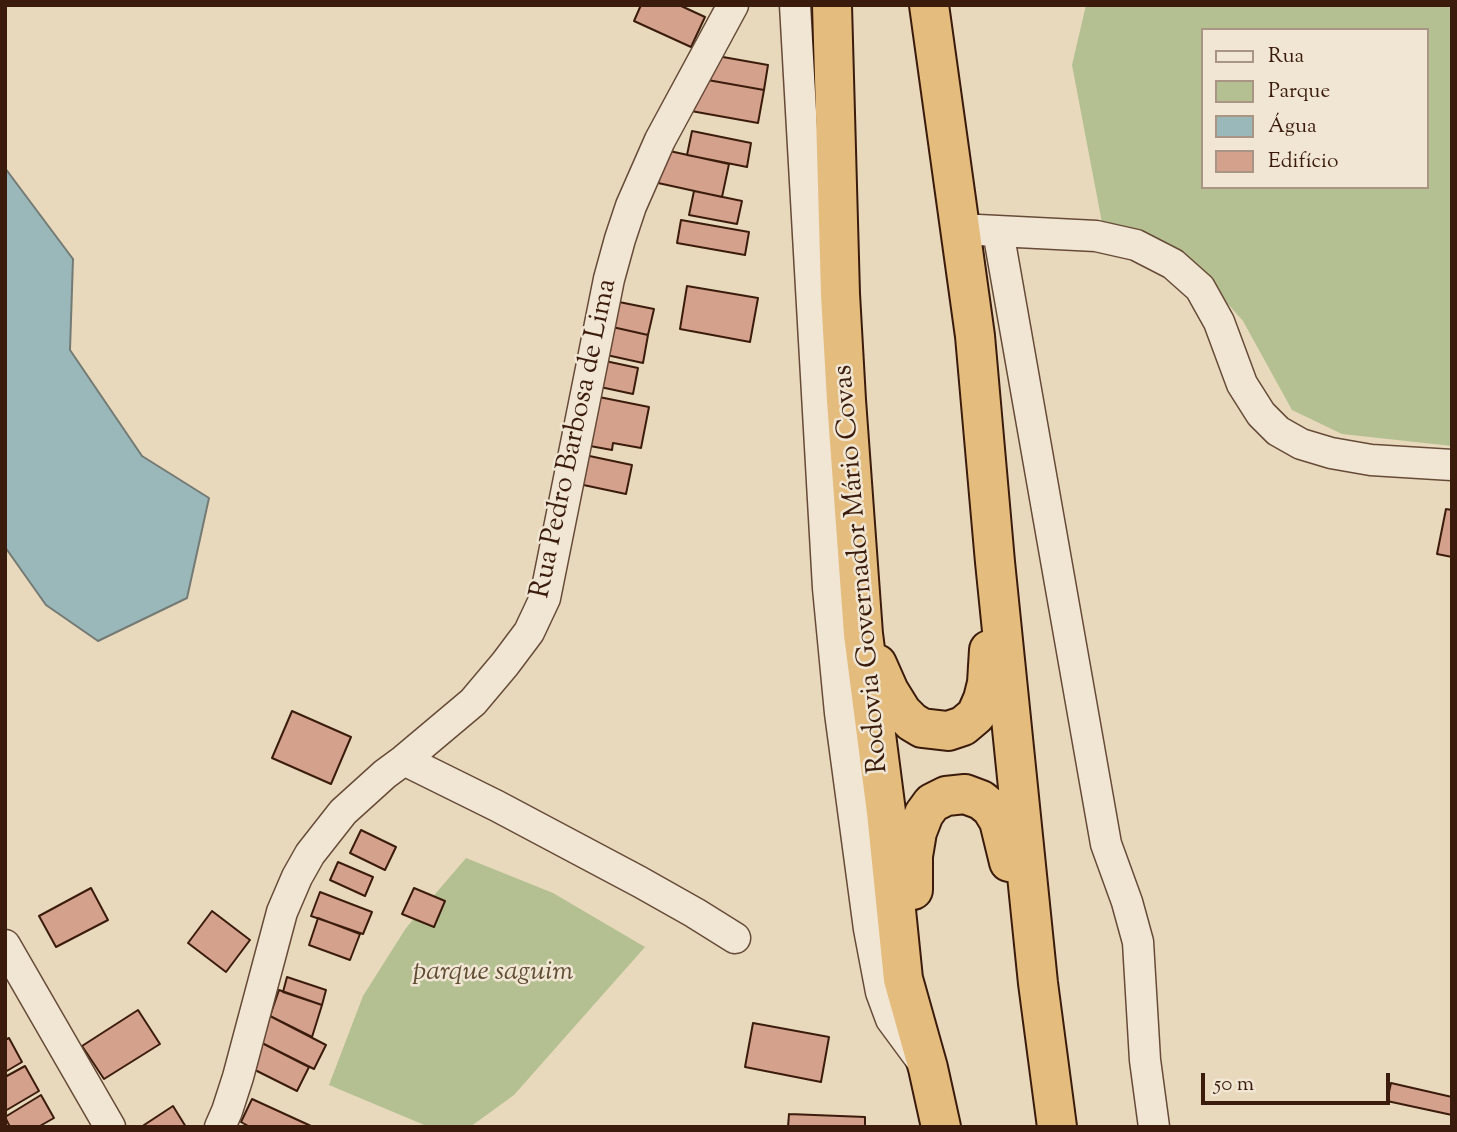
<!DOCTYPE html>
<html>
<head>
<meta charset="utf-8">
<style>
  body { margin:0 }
  #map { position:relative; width:1457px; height:1132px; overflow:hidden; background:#e8d9bc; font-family:"Sorts Mill Goudy",serif }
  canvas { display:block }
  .frame { position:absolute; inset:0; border:7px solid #3b1c0c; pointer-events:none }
  .legend { position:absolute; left:1201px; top:28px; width:228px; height:161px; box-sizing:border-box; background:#f0e6d3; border:2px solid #a89583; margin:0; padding:9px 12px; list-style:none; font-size:21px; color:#3b1c0c }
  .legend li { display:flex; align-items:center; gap:14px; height:35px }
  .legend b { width:35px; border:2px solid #a89583 }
  .scale { position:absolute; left:1201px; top:1073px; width:189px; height:32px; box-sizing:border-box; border:4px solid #3b1c0c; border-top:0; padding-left:9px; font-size:21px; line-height:24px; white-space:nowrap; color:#3b1c0c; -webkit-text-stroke:5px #f0e6d3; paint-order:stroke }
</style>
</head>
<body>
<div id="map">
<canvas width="1457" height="1132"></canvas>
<div class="frame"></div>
<ul class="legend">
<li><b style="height:9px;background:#f0e6d3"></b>Rua</li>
<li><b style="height:19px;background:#b4c092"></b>Parque</li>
<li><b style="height:19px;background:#9ab8ba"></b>Água</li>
<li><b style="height:19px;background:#d4a18d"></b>Edifício</li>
</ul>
<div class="scale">50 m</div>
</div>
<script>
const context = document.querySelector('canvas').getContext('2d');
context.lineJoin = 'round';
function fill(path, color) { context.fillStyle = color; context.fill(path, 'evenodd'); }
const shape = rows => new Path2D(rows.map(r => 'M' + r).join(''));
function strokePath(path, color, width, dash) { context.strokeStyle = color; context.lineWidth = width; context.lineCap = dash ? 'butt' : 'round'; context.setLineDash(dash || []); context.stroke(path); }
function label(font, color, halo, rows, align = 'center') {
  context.font = font + ' "Sorts Mill Goudy",serif'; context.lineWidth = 5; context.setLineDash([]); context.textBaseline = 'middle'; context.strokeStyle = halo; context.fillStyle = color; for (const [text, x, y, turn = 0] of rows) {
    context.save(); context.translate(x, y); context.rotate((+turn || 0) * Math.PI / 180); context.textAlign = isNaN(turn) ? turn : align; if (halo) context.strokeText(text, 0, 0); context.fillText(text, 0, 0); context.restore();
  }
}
fill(shape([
  [1086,5,1446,5,1452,9,1452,446,1342,434,1292,410,1243,321,1181,251,1103,228,1072,65],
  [1203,30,1427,30,1427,187,1203,187],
  [466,858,553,893,645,947,514,1095,470,1127,429,1127,329,1085,363,996,406,928]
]), '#b4c092');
const water = shape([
  [5,168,73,259,70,350,142,456,209,498,187,598,98,641,46,605,5,547,5,168]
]);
fill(water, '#9ab8ba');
strokePath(water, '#747a74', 2);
const building = shape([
  [641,5,679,5,705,17,691,47,634,21,641,5],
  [706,54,768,65,764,90,702,79,706,54],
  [702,79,764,90,758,123,691,111,702,79],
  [692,131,751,143,747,167,687,155,692,131],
  [665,150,729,164,722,197,658,183,665,150],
  [694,191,742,201,737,224,689,215,694,191],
  [681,220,749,232,745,255,677,243,681,220],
  [687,286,758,298,750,342,680,329,687,286],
  [614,301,654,309,648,335,608,326,614,301],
  [608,326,648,335,643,363,602,354,608,326],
  [596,359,638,368,633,394,591,385,596,359],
  [589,395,649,407,641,448,613,443,612,450,579,444,589,395],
  [580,454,632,465,626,494,574,483,580,454],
  [1446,509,1452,510,1452,557,1437,554,1446,509],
  [292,711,351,737,331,784,272,758,292,711],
  [361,830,396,847,385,870,350,853,361,830],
  [338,862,373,877,365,896,330,880,338,862],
  [91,888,108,920,56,947,39,916,91,888],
  [414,888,445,901,434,927,402,914,414,888],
  [320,892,372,912,363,934,311,916,320,892],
  [212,911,250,940,226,972,188,943,212,911],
  [318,918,360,934,350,960,309,945,318,918],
  [287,977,326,990,322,1005,283,992,287,977],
  [279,990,322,1005,312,1037,270,1016,279,990],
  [138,1010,160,1044,104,1079,82,1046,138,1010],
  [270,1016,326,1045,314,1069,258,1041,270,1016],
  [753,1023,829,1037,821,1082,745,1067,753,1023],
  [9,1038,22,1062,5,1072,5,1040,9,1038],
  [258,1041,309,1067,297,1091,245,1065,258,1041],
  [25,1066,39,1091,5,1111,5,1077,25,1066],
  [1391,1083,1452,1097,1452,1115,1387,1101,1391,1083],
  [41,1095,54,1118,38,1127,10,1127,5,1117,41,1095],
  [252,1099,311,1126,310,1127,250,1127,241,1122,252,1099],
  [173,1106,186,1127,141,1127,173,1106],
  [789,1114,865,1117,865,1127,788,1127,789,1114]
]);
fill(building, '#d4a18d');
strokePath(building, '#3b1c0c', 2);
const street = shape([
  [795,5,828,588,840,713,869,929,881,992,891,1019,919,1057],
  [978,230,1096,236,1136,245,1173,264,1200,288,1219,322,1242,384,1261,414,1278,431,1301,444,1331,453,1371,460,1452,465],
  [998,231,1106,844,1127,902,1138,942,1145,1060,1154,1127],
  [404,760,497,806,640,882,695,913,735,938],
  [5,945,110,1127],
  [220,1127,227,1111,238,1077,282,912,297,877,310,854,343,812,385,774,404,760,473,702,505,664,529,632,545,598,609,279,620,239,631,206,660,140,733,5]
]);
const highway = shape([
  [832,5,840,294,846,400,863,634,886,812,903,979,928,1068,941,1127],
  [929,5,975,336,995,562,1038,983,1057,1127],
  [877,664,889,691,902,712,912,722,922,728,948,731,963,726,976,715,983,699,987,683,989,650],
  [913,890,913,856,917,832,924,814,932,803,946,796,965,794,981,800,991,808,999,821,1009,862]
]);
strokePath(street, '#664b38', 33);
strokePath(highway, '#3b1c0c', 42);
strokePath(street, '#f0e6d3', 30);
strokePath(highway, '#e4bc7e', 38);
label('28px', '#3b1c0c', '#f0e6d3', [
  ["Rua Pedro Barbosa de Lima",576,439,-78],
  ["Rodovia Governador Mário Covas",863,569,-95]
]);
label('italic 28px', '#5f4d34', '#f0e6d3', [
  ["parque saguim",493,974]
]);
</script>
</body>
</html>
